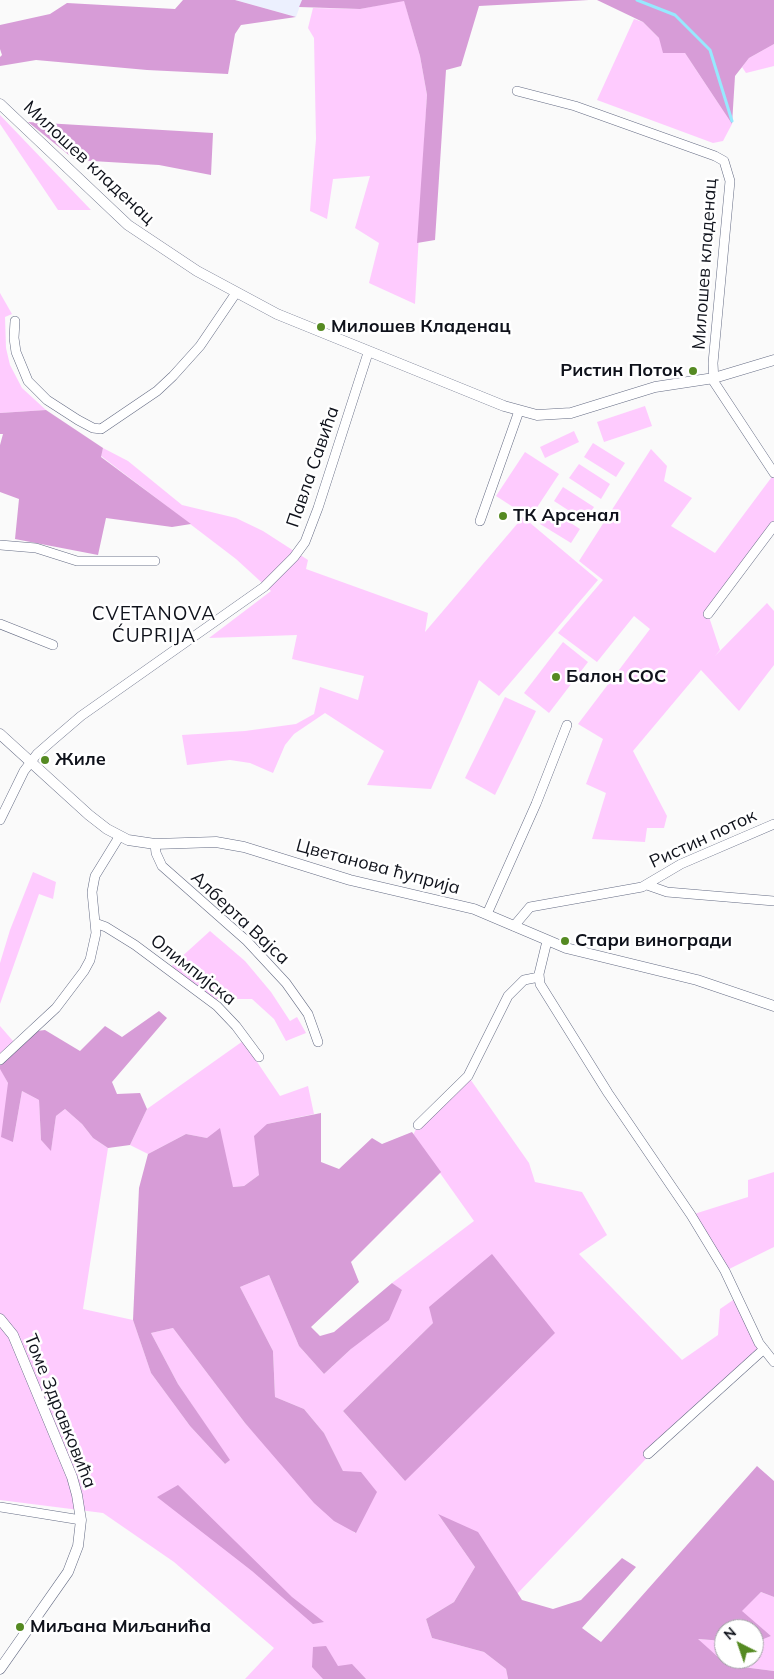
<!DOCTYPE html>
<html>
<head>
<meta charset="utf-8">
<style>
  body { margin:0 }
  #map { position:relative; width:774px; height:1679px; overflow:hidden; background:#fafafa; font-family:Mulish,sans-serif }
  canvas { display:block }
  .north { position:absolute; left:714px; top:1619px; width:50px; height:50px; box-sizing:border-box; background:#fff; border:1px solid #9fa0a4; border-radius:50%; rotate:319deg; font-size:14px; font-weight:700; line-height:20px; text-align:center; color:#0f121b }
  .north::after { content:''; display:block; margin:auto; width:18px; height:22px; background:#558a22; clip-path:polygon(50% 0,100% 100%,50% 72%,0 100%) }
</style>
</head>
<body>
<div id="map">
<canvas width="774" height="1679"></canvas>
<div class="north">N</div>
</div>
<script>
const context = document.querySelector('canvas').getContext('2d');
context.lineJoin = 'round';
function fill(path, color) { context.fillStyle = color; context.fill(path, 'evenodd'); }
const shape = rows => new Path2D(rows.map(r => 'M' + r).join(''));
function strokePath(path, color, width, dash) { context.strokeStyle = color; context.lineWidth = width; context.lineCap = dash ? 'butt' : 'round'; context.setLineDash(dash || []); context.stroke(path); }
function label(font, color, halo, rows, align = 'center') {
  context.font = font + ' Mulish,sans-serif'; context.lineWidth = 5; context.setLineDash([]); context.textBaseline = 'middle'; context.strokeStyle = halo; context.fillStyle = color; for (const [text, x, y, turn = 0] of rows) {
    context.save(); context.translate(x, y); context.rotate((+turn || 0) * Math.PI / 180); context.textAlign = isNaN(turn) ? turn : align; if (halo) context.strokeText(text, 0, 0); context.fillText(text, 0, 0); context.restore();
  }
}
fill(shape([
  [235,0,302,0,296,17]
]), '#ecf0fe');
fill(shape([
  [404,0,420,56,427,95,415,304,369,283,379,243,355,228,370,176,333,179,327,219,310,211,316,139,314,38,308,28,313,8,360,9],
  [634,19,643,22,659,38,685,53,732,124,723,141,713,143,597,100],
  [774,44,774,66,746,73,742,67,749,58],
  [0,115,91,210,58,210,0,124],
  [0,293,12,314,5,317,6,348,10,365,22,388,46,410,0,413],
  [645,406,652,426,604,442,597,422],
  [574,431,579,442,545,458,540,447],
  [593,443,625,463,616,477,584,457],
  [103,448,128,461,182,505,236,518,263,531,308,560,306,569,428,613,425,632,523,517,598,580,499,696,479,680,431,789,367,785,384,751,325,713,294,734,285,745,273,773,250,763,230,760,187,765,182,735,245,731,296,724,314,714,320,687,358,700,364,676,292,659,297,635,209,638,271,591,236,559,101,456],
  [651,449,667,466,664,481,692,498,671,526,715,553,774,474,774,526,708,614,720,650,715,656,767,603,774,611,774,665,739,711,701,670,633,751,667,816,664,828,647,828,645,842,592,839,606,793,586,784,603,739,578,724,650,629,634,616,597,662,558,633,603,580,579,561],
  [525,452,559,474,530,518,496,496],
  [579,464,610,484,601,499,569,478],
  [563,487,594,507,585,521,554,501],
  [549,509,580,529,571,543,540,524],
  [563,642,588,662,549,713,524,693],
  [505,697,536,711,495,795,465,778],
  [33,872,56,882,53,899,39,894,0,1004,0,963,10,930],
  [210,931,245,961,271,992,290,1021,297,1017,306,1033,286,1041,274,1019,252,999,207,999,167,970],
  [0,1026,20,1049,0,1068],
  [243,1041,280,1096,308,1086,314,1114,267,1124,259,1175,244,1186,233,1187,207,1138,186,1134,148,1154,130,1145,147,1109],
  [0,1068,8,1083,13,1142,22,1091,39,1100,41,1140,51,1150,56,1116,65,1109,82,1124,93,1138,108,1148,83,1309,133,1320,151,1373,190,1426,225,1464,229,1460,178,1384,151,1333,173,1328,245,1423,277,1458,355,1533,376,1492,343,1471,324,1433,304,1409,275,1397,273,1351,240,1287,269,1275,299,1346,324,1374,351,1349,402,1291,392,1283,474,1221,413,1135,418,1125,468,1076,529,1163,535,1182,582,1192,607,1235,579,1254,682,1360,718,1335,720,1309,739,1296,764,1349,663,1441,517,1594,438,1514,475,1567,454,1602,426,1619,432,1638,484,1652,506,1669,508,1679,245,1679,274,1648,174,1562,103,1513,0,1500],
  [433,1323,405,1481,343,1411],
  [774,1172,774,1247,725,1271,691,1215,748,1197,748,1180],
  [761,1592,774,1597,774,1671,727,1665,697,1639,724,1641,724,1659,754,1659,754,1643,771,1636,741,1611]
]), '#fecbfe');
fill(shape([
  [183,0,235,0,296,17,241,25,235,34,228,74,147,70,36,60,0,66,0,57,2,55,0,49,0,25,50,14,67,3,175,9],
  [302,0,589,0,479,6,461,66,446,70,435,240,417,243,427,95,420,56,404,1,360,9,299,7],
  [597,0,774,0,774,44,749,58,735,76,732,124,685,53,663,53,659,38,643,22],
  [28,122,213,133,211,175,159,165,75,160],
  [46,410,103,448,101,457,191,524,172,527,106,518,98,555,15,539,19,499,0,492,0,445,3,434,0,434,0,413],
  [159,1011,167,1018,112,1082,117,1094,140,1093,147,1109,130,1145,108,1148,93,1138,82,1124,65,1109,56,1116,51,1151,41,1140,39,1100,22,1091,13,1142,1,1137,8,1083,0,1069,0,1060,28,1032,45,1030,80,1051,105,1026,122,1037],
  [321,1113,321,1162,339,1169,372,1138,382,1144,412,1132,441,1172,351,1262,359,1282,311,1327,320,1336,334,1332,392,1283,402,1290,389,1320,351,1349,324,1374,299,1346,269,1275,240,1287,273,1351,275,1397,304,1409,324,1433,343,1471,361,1472,377,1492,356,1533,334,1521,314,1503,245,1423,173,1328,151,1333,178,1384,230,1460,225,1464,190,1426,151,1373,133,1320,139,1188,148,1154,186,1134,207,1138,220,1128,233,1187,244,1186,259,1175,254,1136,267,1124],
  [492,1254,555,1333,405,1481,343,1411,433,1323,429,1307],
  [757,1466,774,1481,774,1597,761,1592,742,1611,771,1636,754,1643,754,1629,724,1629,724,1641,698,1639,727,1665,774,1671,774,1679,508,1679,506,1669,484,1652,432,1638,426,1619,454,1602,475,1567,438,1514,478,1532,522,1600,553,1609,581,1600,622,1558,636,1567,582,1628,601,1642],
  [178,1485,292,1597,324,1622,313,1624,252,1571,157,1497],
  [326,1646,338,1666,352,1664,366,1679,323,1679,312,1667,313,1647]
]), '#d79cd7');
strokePath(shape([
  [637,0,675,15,710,50,732,121]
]), '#97e9fe', 3);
const minor = shape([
  [517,91,575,106,715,156,724,161,730,181,713,363,714,382,774,473],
  [15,321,14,338,16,352,28,381,47,400,78,420,93,428,101,429,157,391,173,376,200,346,236,293],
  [480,521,519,411],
  [0,545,36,548,77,561,155,561],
  [708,614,774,526],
  [0,624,53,645],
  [0,820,24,771,37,754,53,740,81,716,264,587,294,557,305,542,318,508,368,353],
  [155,844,156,853,162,866,247,941,286,983,308,1014,318,1042],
  [647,885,667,892,774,901],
  [487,914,536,804,567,725],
  [95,923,106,927,135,945,217,1006,236,1026,259,1057],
  [514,926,530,907,642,887,681,864,774,824],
  [547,941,539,974,540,984,608,1093,691,1215,725,1271,759,1343,774,1362],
  [0,1060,56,1008,84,971,90,960,96,933,92,892,95,876,119,837],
  [418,1125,468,1076,508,996,524,980,539,977],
  [648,1454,764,1349],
  [0,1507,81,1520]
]);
const tertiary = shape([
  [0,104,128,225,197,271,277,314,504,406,537,415,571,413,655,387,714,378,774,360],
  [0,734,89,815,107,829,128,840,155,844,216,842,244,847,350,880,474,909,566,948,697,980,774,1006],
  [0,1319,13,1335,72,1477,77,1495,81,1520,78,1546,68,1572,0,1669]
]);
strokePath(minor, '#656c84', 10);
strokePath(tertiary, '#656c84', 11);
strokePath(minor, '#fff', 9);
strokePath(tertiary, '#fff', 10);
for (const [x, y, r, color] of [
  [321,327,5,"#558a22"],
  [693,371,5,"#558a22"],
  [503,516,5,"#558a22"],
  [556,677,5,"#558a22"],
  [45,760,5,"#558a22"],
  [565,941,5,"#558a22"],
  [20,1627,5,"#558a22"]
]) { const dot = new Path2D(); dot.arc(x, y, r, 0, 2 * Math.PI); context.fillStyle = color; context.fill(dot); strokePath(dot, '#fff', 2); }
label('18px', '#0f121b', '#fff', [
  ["Милошев кладенац",89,163,43],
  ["Милошев кладенац",705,264,-86],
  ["Павла Савића",313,467,-71],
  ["Ристин поток",703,839,-25],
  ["Цветанова ћуприја",378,867,15],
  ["Алберта Вајса",240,918,43],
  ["Олимпијска",193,970,38],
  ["Томе Здравковића",60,1411,68]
]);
label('bold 18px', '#0f121b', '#fff', [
  ["Милошев Кладенац",331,327],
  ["Ристин Поток",683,371,"right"],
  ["ТК Арсенал",513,516],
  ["Балон СОС",566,677],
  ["Жиле",55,760],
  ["Стари виногради",575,941],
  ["Миљана Миљанића",30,1627]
], 'left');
context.letterSpacing = '1px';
label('19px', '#0f121b', '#fff', [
  ["CVETANOVA",154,614],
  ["ĆUPRIJA",154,636]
]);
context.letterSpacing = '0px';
</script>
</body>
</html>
